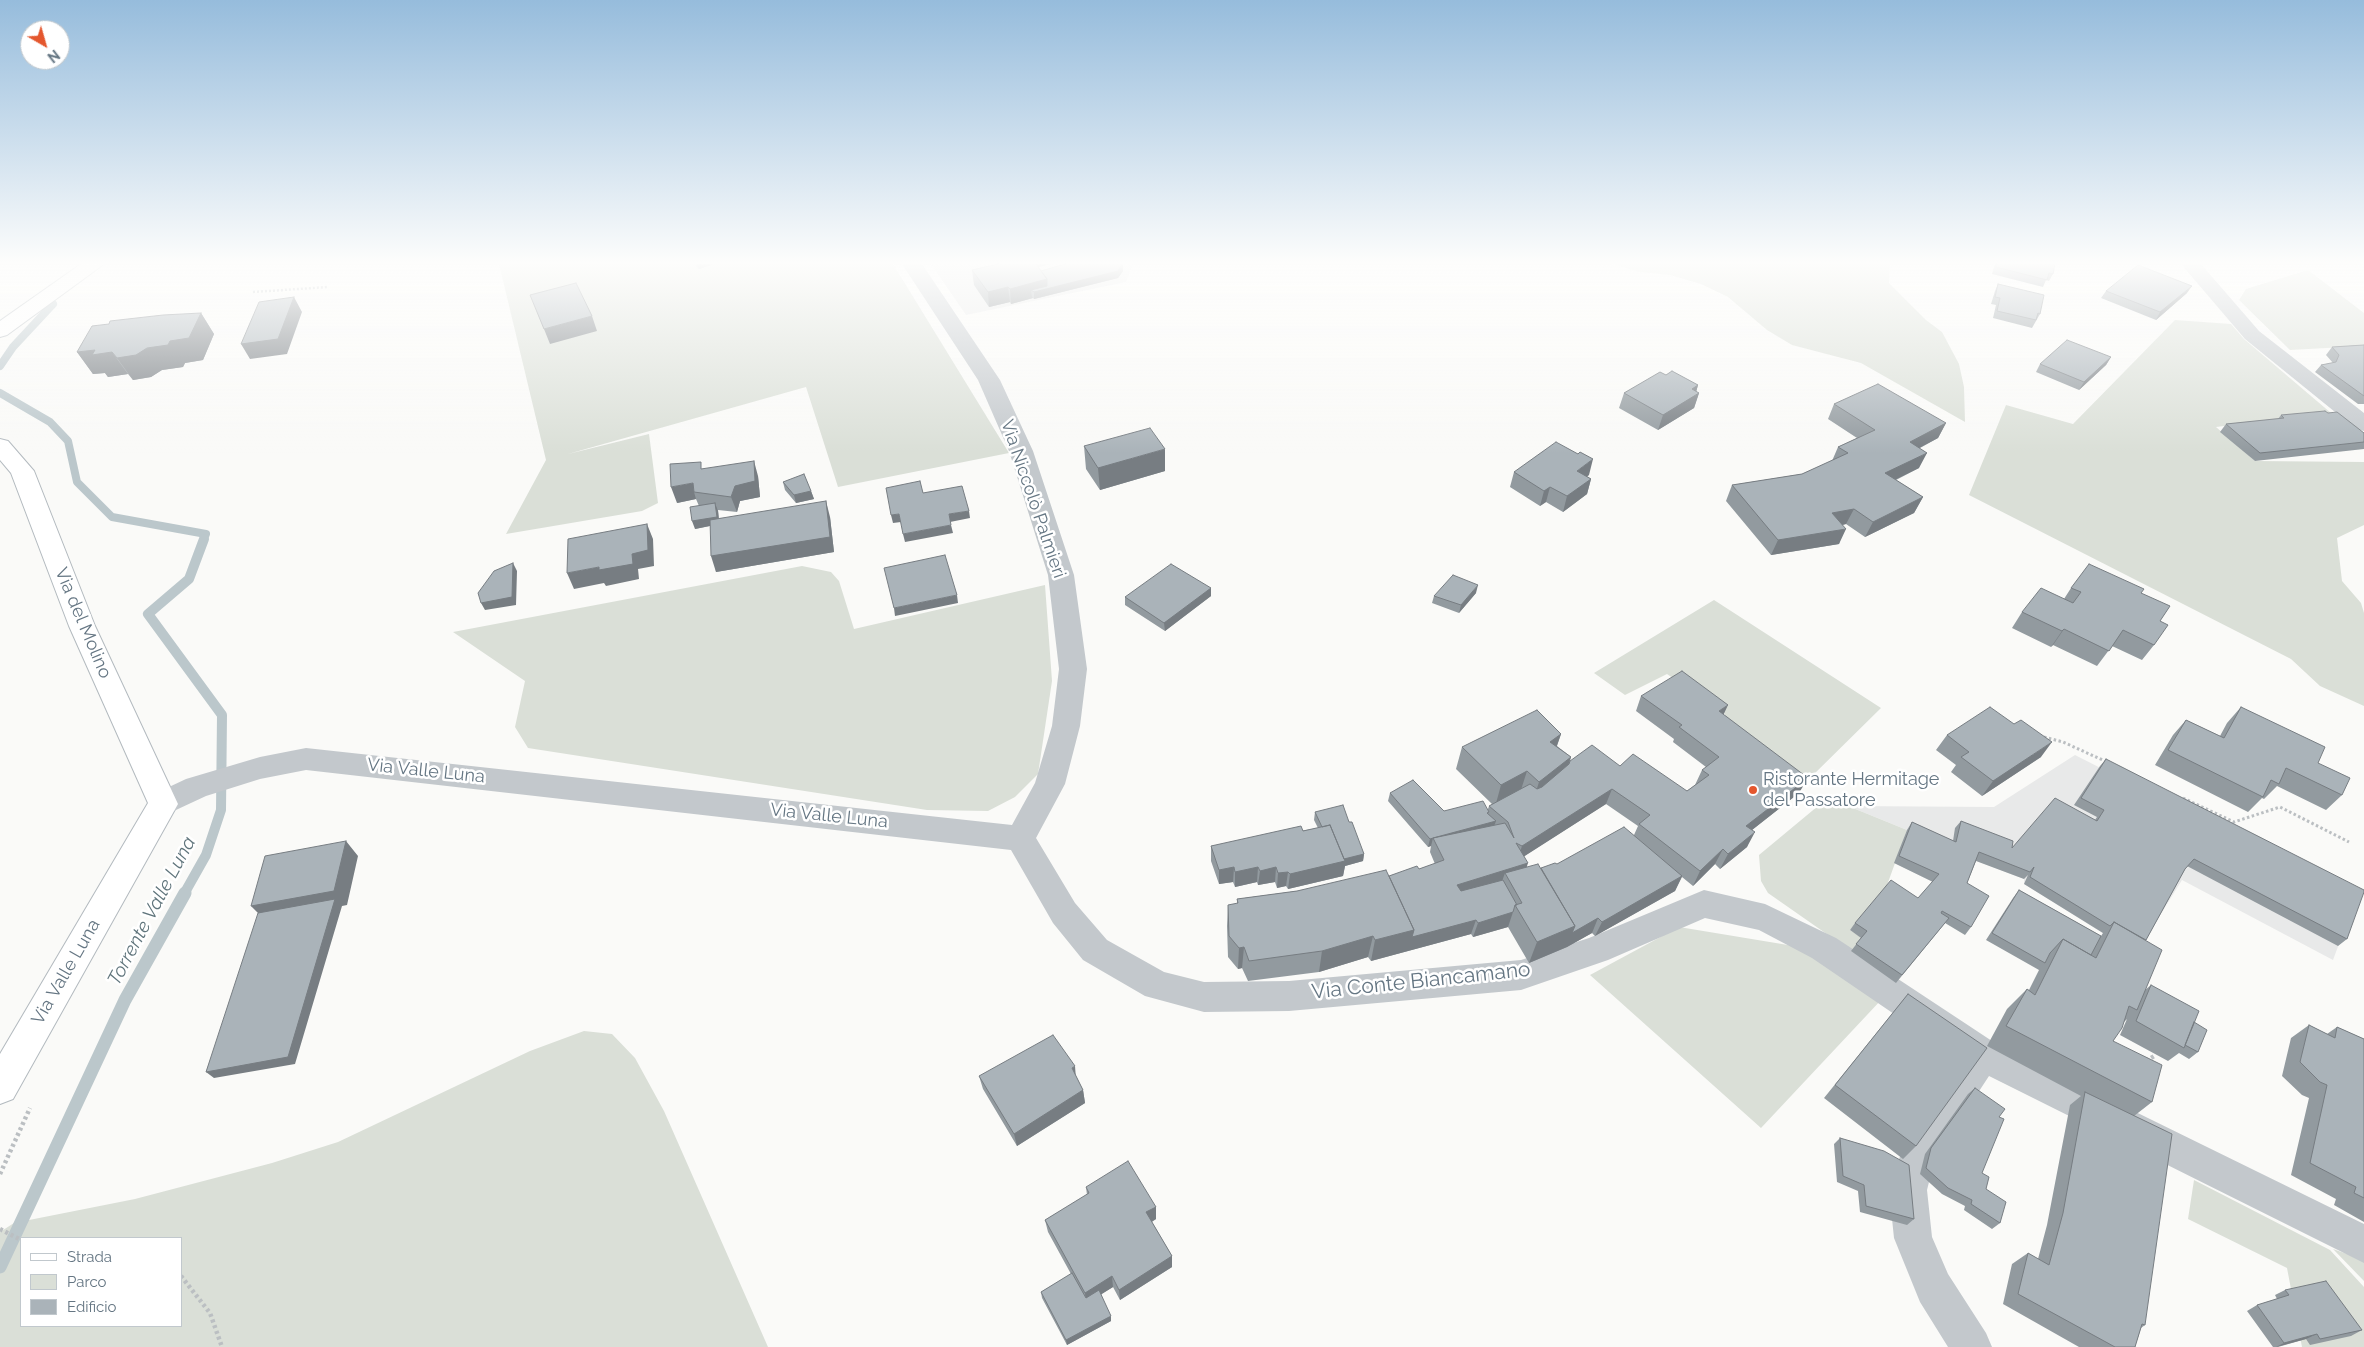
<!DOCTYPE html>
<html>
<head>
<meta charset="utf-8">
<style>
  body { margin:0 }
  #map { position:relative; width:2364px; height:1347px; overflow:hidden; background:#fafaf8; font-family:Raleway,sans-serif }
  canvas { display:block }
  .legend { position:absolute; left:20px; top:1237px; width:162px; height:90px; box-sizing:border-box; background:#fff; border:1px solid #c1c8cd; margin:0; padding:6px 9px; list-style:none; font-size:15px; color:#657683 }
  .legend li { display:flex; align-items:center; gap:10px; height:25px }
  .legend b { width:25px; border:1px solid #c1c8cd }
  .north { position:absolute; left:20px; top:20px; width:50px; height:50px; box-sizing:border-box; background:#fff; border:1px solid #c1c8cd; border-radius:50%; rotate:142deg; font-size:14px; font-weight:700; line-height:20px; text-align:center; color:#657683 }
  .north::after { content:''; display:block; margin:auto; width:18px; height:22px; background:#e4572e; clip-path:polygon(50% 0,100% 100%,50% 72%,0 100%) }
</style>
</head>
<body>
<div id="map">
<canvas width="2364" height="1347"></canvas>
<ul class="legend">
<li><b style="height:6px;background:#fff"></b>Strada</li>
<li><b style="height:14px;background:#dadfd7"></b>Parco</li>
<li><b style="height:14px;background:#aab3b9"></b>Edificio</li>
</ul>
<div class="north">N</div>
</div>
<script>
const context = document.querySelector('canvas').getContext('2d');
context.lineJoin = 'round';
function fill(path, color) { context.fillStyle = color; context.fill(path, 'evenodd'); }
const shape = rows => new Path2D(rows.map(r => 'M' + r).join(''));
function strokePath(path, color, width, dash) { context.strokeStyle = color; context.lineWidth = width; context.lineCap = dash ? 'butt' : 'round'; context.setLineDash(dash || []); context.stroke(path); }
function label(font, color, halo, rows, align = 'center') {
  context.font = font + ' Raleway,sans-serif'; context.lineWidth = 5; context.setLineDash([]); context.textBaseline = 'middle'; context.strokeStyle = halo; context.fillStyle = color; for (const [text, x, y, turn = 0] of rows) {
    context.save(); context.translate(x, y); context.rotate((+turn || 0) * Math.PI / 180); context.textAlign = isNaN(turn) ? turn : align; if (halo) context.strokeText(text, 0, 0); context.fillText(text, 0, 0); context.restore();
  }
}
fill(shape([
  [931,264,1133,264,1126,282,966,315],
  [2075,755,2356,898,2333,960,2182,880,2136,954,2024,884,2024,879,1974,860,1933,882,1894,863,1907,830,1848,806,1994,807]
]), '#e8e9e9');
fill(shape([
  [499,264,893,264,1009,453,838,487,806,387,568,454,649,434,658,503,642,511,506,534,546,460],
  [1612,264,1890,264,1889,283,1926,320,1942,332,1959,364,1964,387,1965,422,1861,363,1792,345,1767,330,1728,297,1701,284,1670,275,1640,272],
  [2308,270,2364,313,2364,346,2290,350,2239,300,2246,289],
  [2175,320,2231,324,2244,339,2331,413,2216,427,2255,461,2364,462,2364,525,2337,538,2342,581,2361,603,2364,613,2364,706,2320,686,2291,659,1969,495,2006,405,2073,424],
  [802,566,831,572,839,581,854,629,1045,585,1052,681,1038,774,1015,797,988,811,927,810,528,748,515,727,525,681,453,632],
  [1714,600,1881,708,1807,781,1792,788,1719,728,1725,714,1667,674,1625,695,1594,673],
  [1818,806,1848,806,1907,830,1886,888,1850,930,1862,938,1851,951,1768,893,1761,881,1759,855],
  [1679,927,1800,947,1882,999,1761,1128,1590,975],
  [584,1031,612,1034,635,1058,664,1111,768,1347,0,1347,0,1232,14,1223,135,1199,272,1163,338,1142,530,1051],
  [21,1238,181,1238,181,1326,21,1326],
  [2194,1180,2330,1250,2364,1287,2364,1347,2302,1347,2287,1268,2188,1219],
  [2333,1249,2364,1260,2364,1281]
]), '#dadfd7');
strokePath(shape([
  [0,366,13,347,53,304],
  [0,393,50,422,68,441,77,482,112,517,206,534,203,541]
]), '#bbc7cb', 8);
strokePath(shape([
  [184,894,206,855,221,810,222,715,148,614,189,579,204,539]
]), '#bbc7cb', 10);
strokePath(shape([
  [0,1267,125,1000,185,893]
]), '#bbc7cb', 13);
const secondary = shape([
  [81,264,104,264,7,335,0,337,0,321,81,264],
  [0,439,8,441,34,471,95,626,178,804,13,1099,0,1104,0,1054,148,803,69,626,11,473,0,460,0,439]
]);
strokePath(secondary, '#b3babf', 2);
strokePath(shape([
  [253,292,328,287]
]), '#bbbfc2', 2.5, [2, 2]);
strokePath(shape([
  [2044,737,2063,742,2107,762],
  [2183,798,2234,822,2280,807,2349,842]
]), '#bbbfc2', 3, [2.5, 2.5]);
strokePath(shape([
  [2146,1061,2156,1055],
  [0,1174,30,1108],
  [0,1229,21,1240],
  [181,1276,210,1313,222,1347]
]), '#bbbfc2', 4.5, [3, 3]);
fill(shape([
  [902,264,922,264,1000,380,1033,451,1074,575,1087,669,1080,726,1065,784,1036,838,1075,903,1107,940,1164,972,1204,982,1289,981,1521,960,1589,938,1704,890,1765,904,1836,938,1995,1043,2364,1224,2364,1263,1989,1076,1935,1158,1927,1190,1932,1237,1948,1274,1986,1333,1992,1347,1948,1347,1920,1302,1894,1238,1889,1190,1906,1138,1960,1059,1812,958,1759,930,1705,918,1608,960,1521,990,1289,1011,1204,1012,1145,996,1083,960,1053,923,1011,850,306,770,260,779,206,796,163,816,152,813,148,804,152,795,186,779,260,757,306,748,1012,825,1035,783,1052,726,1059,669,1048,575,1009,451,978,380,902,264],
  [2181,264,2201,264,2259,331,2364,413,2364,431,2356,429,2245,339,2181,264]
]), '#c3c8cc');
fill(secondary, '#fff');
fill(shape([
  [694,264,714,264,699,269],
  [998,264,1051,264,1038,267,1041,271,1123,271,1118,278,1034,299,1033,298,1011,304,1010,302,989,307,974,285,972,270],
  [1995,264,2055,264,2053,274,2049,281,2046,280,2043,287,1992,274],
  [1998,284,2040,314,2032,328,1993,318,1996,305,1991,304,1995,291],
  [2106,291,2187,293,2156,320,2101,298],
  [201,313,214,334,203,360,185,363,183,367,162,370,151,377,133,380,128,374,108,377,105,373,93,374,77,352],
  [2364,345,2364,404,2358,404,2315,372,2321,365,2333,363,2326,355,2332,347],
  [2111,357,2106,365,2079,390,2036,372,2040,364],
  [1666,375,1698,385,1696,392,1699,393,1694,408,1658,430,1619,408,1624,393],
  [1834,404,1946,423,1938,438,1920,448,1919,468,1896,480,1923,497,1914,513,1865,537,1846,524,1843,525,1839,544,1771,555,1726,501,1732,485,1802,474,1832,461,1838,447,1857,438,1828,419],
  [2328,413,2364,433,2364,449,2255,461,2220,432,2226,424,2278,419,2281,415],
  [1084,446,1165,471,1100,490,1086,469],
  [704,469,758,476,760,497,740,501,737,512,718,510,719,518,830,517,834,552,716,572,710,526,695,529,699,506,696,499,677,503],
  [1514,472,1589,475,1587,476,1591,479,1587,494,1563,512,1546,502,1540,506,1510,487],
  [783,482,811,491,814,499,796,503,785,490],
  [1211,588,1211,596,1165,631,1125,605,1125,597],
  [2071,588,2141,593,2160,621,2154,645,2142,660,2112,646,2097,666,2053,645,2051,647,2012,628,2022,612,2064,599],
  [1476,593,1459,613,1432,603,1434,596],
  [1641,696,1723,714,1799,793,1752,830,1747,847,1720,869,1715,864,1693,886,1682,877,1675,891,1595,936,1592,933,1567,947,1529,963,1508,927,1473,937,1471,934,1371,961,1368,957,1319,972,1248,981,1242,968,1238,969,1228,957,1227,926,1228,905,1237,904,1237,899,1297,891,1389,876,1419,869,1435,864,1430,852,1431,846,1428,847,1388,801,1390,793,1444,811,1488,809,1489,806,1492,804,1456,769,1462,747,1561,734,1557,746,1571,757,1570,761,1620,766,1687,791,1695,785,1702,770,1706,767,1673,742,1674,739,1636,711],
  [1606,804,1638,826,1634,835,1557,864,1541,868,1527,867,1524,856],
  [2241,707,2318,763,2342,795,2326,810,2277,786,2264,799,2262,798,2248,812,2155,765,2173,735,2186,720,2220,736,2227,723],
  [1947,735,2041,757,1982,796,1951,772,1956,765,1936,750],
  [2106,759,2347,939,2338,946,2187,866,2185,869,2146,940,2145,990,2151,985,2194,1022,2198,1052,2189,1059,2179,1053,2168,1061,2120,1035,2127,1019,2124,1022,2113,1041,2152,1102,2134,1116,2145,1325,2141,1328,2135,1347,2079,1347,2003,1304,2012,1264,2028,1253,2038,1259,2047,1225,2070,1105,2081,1096,1987,1046,2007,1009,2027,989,2029,990,2039,970,1986,940,2013,898,2019,890,2101,936,2103,933,2024,884,2028,875,2024,879,1976,861,1967,883,1971,927,1965,935,1945,923,1896,983,1851,951,1861,938,1850,930,1855,923,1918,898,1933,882,1894,863,1907,830,1912,822,1953,841,1955,828,1961,821,2012,848,2095,820,2097,817,2074,805,2100,766],
  [1315,812,1364,854,1363,861,1345,866,1343,876,1288,889,1286,886,1277,888,1275,882,1258,885,1257,882,1235,887,1233,882,1219,884,1211,861,1211,846,1318,828,1314,820],
  [1908,994,1916,1146,1903,1159,1824,1098],
  [2309,1025,2327,1034,2337,1027,2364,1039,2364,1222,2334,1205,2336,1199,2291,1175,2309,1098,2302,1095,2282,1076,2291,1038],
  [979,1076,1076,1076,1083,1090,1085,1103,1017,1146,983,1089],
  [1975,1088,1982,1173,1986,1189,2000,1223,1992,1229,1964,1210,1965,1206,1942,1194,1920,1174,1925,1154,1968,1094],
  [1840,1138,1914,1219,1907,1225,1860,1212,1858,1191,1837,1182,1834,1144],
  [1086,1187,1156,1207,1156,1219,1152,1222,1172,1256,1172,1267,1120,1300,1113,1287,1101,1294,1111,1321,1067,1345,1042,1298,1041,1292,1071,1274,1048,1232,1045,1220,1087,1195],
  [2285,1290,2362,1330,2351,1336,2310,1345,2306,1339,2278,1347,2273,1347,2247,1311,2257,1305,2277,1299,2275,1295]
]), '#929a9f');
fill(shape([
  [698,264,714,264,699,269],
  [1022,264,1051,264,1023,271],
  [1123,264,1123,271,1118,278,1034,299,1034,292,1031,290,1032,297,1033,298,1011,304,1010,289,1047,279],
  [2192,286,2187,293,2156,320,2160,312],
  [1008,287,1010,302,989,307,988,292],
  [294,297,302,312,287,354,250,359,241,344],
  [201,313,214,334,203,360,185,363,183,367,162,370,151,377,133,380,117,358,170,341],
  [592,316,597,331,550,344,544,329],
  [95,350,112,352,128,374,108,377,105,373,93,374,77,352],
  [2111,357,2106,365,2079,390,2084,382],
  [1698,385,1695,396,1699,393,1694,408,1658,430,1663,415,1692,389],
  [1946,423,1938,438,1902,457,1910,442],
  [1165,449,1165,471,1100,490,1098,468],
  [1927,453,1919,468,1878,488,1885,473],
  [1593,459,1589,475,1573,486,1577,471],
  [754,461,758,476,760,497,740,501,737,512,731,497,735,486],
  [1591,479,1587,494,1563,512,1567,496],
  [693,483,694,492,696,499,677,503,671,487],
  [1550,487,1546,502,1540,506,1544,491],
  [811,491,814,499,796,503,794,495],
  [1923,497,1914,513,1865,537,1873,522],
  [826,501,830,517,834,552,716,572,711,556],
  [715,503,718,511,719,524,695,529,692,521],
  [1854,509,1846,524,1825,528,1832,513],
  [969,511,970,518,950,522,949,514],
  [899,514,901,522,893,523,891,515],
  [647,524,653,539,654,566,638,569,639,579,606,586,604,583,574,589,567,573,599,567,632,554],
  [951,525,953,533,905,542,903,534],
  [1846,529,1839,544,1771,555,1778,540],
  [513,563,517,571,516,605,485,610,481,603],
  [1478,585,1476,593,1459,613,1461,605],
  [1211,588,1211,596,1165,631,1164,623],
  [957,595,958,603,895,616,894,608],
  [2064,629,2053,645,2051,647,2062,631],
  [1728,705,1721,720,1719,711],
  [1561,734,1553,756,1550,742],
  [2052,742,2041,757,1982,796,1993,781],
  [1571,757,1563,780,1532,804,1539,782],
  [1527,771,1520,793,1495,807,1501,785],
  [1808,778,1799,793,1738,841,1746,826],
  [1612,789,1606,804,1517,861,1522,846],
  [1496,821,1493,829,1433,838],
  [1755,832,1747,847,1720,869,1728,854],
  [1433,838,1431,846,1428,847,1430,839],
  [346,841,358,856,347,905,342,906,295,1064,214,1078,206,1072,265,920,251,906],
  [1723,849,1715,864,1693,886,1700,871],
  [1364,854,1363,861,1345,866,1343,876,1288,889,1290,874,1341,859],
  [1528,863,1523,878,1505,873,1501,884,1453,900,1457,885],
  [1234,867,1233,882,1219,884,1219,870],
  [1258,867,1257,882,1235,887,1235,872],
  [1276,867,1275,882,1258,885,1260,871],
  [1288,872,1286,886,1277,888,1278,873],
  [1682,876,1675,891,1595,936,1602,922],
  [1513,912,1508,927,1473,937,1478,923],
  [1598,918,1592,933,1567,947,1529,963,1537,942,1575,926],
  [1476,920,1471,934,1371,961,1375,940,1414,930],
  [1373,936,1368,957,1319,972,1322,951],
  [1244,947,1242,968,1238,969,1239,948],
  [1075,1066,1076,1079,1072,1068],
  [1083,1090,1085,1103,1017,1146,1014,1134],
  [1156,1207,1156,1219,1147,1224,1146,1212],
  [1172,1256,1172,1267,1120,1300,1119,1290],
  [1112,1276,1113,1287,1086,1304,1085,1293],
  [1111,1316,1111,1321,1067,1345,1066,1340],
  [2317,1334,2306,1339,2276,1347,2284,1343]
]), '#777d82');
const building = shape([
  [998,264,1036,264,1047,279,1010,289,1008,287,988,292,972,270,998,264],
  [1065,264,1122,264,1118,271,1034,292,1031,290,1047,286,1047,279,1041,271,1065,264],
  [1996,264,2055,264,2053,274,2049,273,2047,280,1996,267,1996,264],
  [2138,265,2192,286,2160,312,2106,291,2138,265],
  [576,283,592,316,544,329,530,295,576,283],
  [1998,284,2044,295,2040,314,2038,313,2036,320,1997,311,2000,298,1995,297,1998,284],
  [294,297,278,339,241,344,259,302,294,297],
  [201,313,189,338,170,341,168,345,147,348,136,355,117,358,112,352,92,355,95,350,77,352,92,326,109,324,110,321,163,315,201,313],
  [2067,340,2111,357,2084,382,2040,364,2067,340],
  [2364,345,2364,396,2321,365,2336,362,2339,355,2332,347,2364,345],
  [1672,371,1698,385,1692,389,1699,393,1663,415,1624,393,1660,372,1666,375,1672,371],
  [1878,384,1946,423,1910,442,1927,453,1885,473,1923,497,1873,522,1854,509,1832,513,1846,529,1778,540,1732,485,1802,474,1848,453,1838,447,1875,430,1834,404,1878,384],
  [2325,411,2328,413,2337,412,2364,433,2364,442,2260,453,2226,424,2284,418,2281,415,2325,411],
  [1150,428,1165,449,1098,468,1084,446,1150,428],
  [1556,442,1578,454,1580,452,1593,459,1577,471,1591,479,1567,496,1550,487,1544,491,1514,472,1556,442],
  [754,461,755,481,735,486,731,497,694,492,693,483,671,487,670,464,701,462,701,469,754,461],
  [804,474,811,491,794,495,783,482,804,474],
  [920,481,923,493,962,486,969,511,949,514,951,525,903,534,899,514,891,515,886,488,920,481],
  [826,501,830,537,711,556,710,520,826,501],
  [715,503,717,517,692,521,690,507,715,503],
  [647,524,648,550,632,554,633,564,599,570,599,567,567,573,568,539,647,524],
  [945,555,957,595,894,608,884,568,945,555],
  [513,563,512,597,481,603,478,593,494,571,513,563],
  [1171,564,1211,588,1164,623,1125,597,1171,564],
  [2089,564,2144,589,2141,593,2170,606,2160,621,2168,625,2154,645,2123,630,2109,651,2064,629,2062,631,2022,612,2041,588,2073,603,2081,592,2071,588,2089,564],
  [1453,575,1478,585,1461,605,1434,596,1453,575],
  [1682,671,1728,705,1719,711,1808,778,1746,826,1755,832,1728,854,1723,849,1700,871,1639,824,1650,815,1612,789,1522,846,1516,843,1528,863,1457,885,1461,891,1503,880,1517,905,1515,905,1513,912,1478,923,1476,920,1412,937,1414,930,1389,876,1417,866,1419,869,1444,860,1433,838,1505,823,1514,838,1508,822,1489,806,1530,784,1537,789,1542,787,1569,764,1570,761,1592,745,1620,766,1633,754,1687,791,1709,775,1702,770,1719,757,1679,727,1682,725,1641,696,1682,671],
  [1990,707,2014,724,2021,720,2052,742,1993,781,1961,757,1969,752,1947,735,1990,707],
  [2241,707,2325,747,2318,763,2350,778,2342,795,2286,768,2279,784,2271,780,2263,797,2168,750,2186,720,2224,738,2241,707],
  [1537,710,1561,734,1550,742,1571,757,1539,782,1527,771,1501,785,1462,747,1537,710],
  [2106,759,2364,890,2364,892,2347,939,2194,859,2185,869,2146,940,2114,922,2110,926,2030,877,2034,867,2030,872,1979,852,1967,883,1989,896,1971,927,1942,911,1941,913,1949,918,1902,975,1856,944,1867,931,1855,923,1891,880,1918,898,1939,874,1899,856,1912,822,1956,842,1961,821,2013,841,2012,848,2055,798,2097,821,2104,810,2081,798,2106,759],
  [1413,780,1444,811,1483,801,1489,812,1487,813,1496,821,1433,838,1430,839,1390,793,1413,780],
  [1343,805,1349,822,1352,822,1364,854,1344,859,1330,825,1322,827,1315,812,1343,805],
  [1330,825,1345,861,1290,874,1288,872,1278,873,1276,867,1260,871,1258,867,1235,872,1234,867,1219,870,1211,846,1301,826,1303,831,1330,825],
  [1624,827,1682,876,1602,922,1598,918,1572,933,1575,926,1541,868,1555,863,1557,864,1624,827],
  [346,841,334,891,251,906,265,856,346,841],
  [1538,864,1575,926,1537,942,1515,905,1522,903,1505,873,1538,864],
  [1386,870,1414,930,1375,940,1373,936,1322,951,1249,961,1244,947,1239,948,1229,936,1228,905,1238,903,1237,899,1297,891,1386,870],
  [2019,890,2101,936,2091,955,2063,939,2050,953,2045,963,1992,933,2019,890],
  [335,899,288,1057,206,1072,258,913,335,899],
  [2114,922,2162,950,2137,1010,2129,1006,2122,1028,2113,1041,2162,1065,2152,1102,2006,1026,2027,989,2035,995,2063,939,2096,958,2114,922],
  [2151,985,2199,1011,2184,1048,2136,1021,2151,985],
  [1908,994,1987,1048,1916,1146,1835,1085,1908,994],
  [2194,1022,2207,1030,2198,1052,2185,1045,2194,1022],
  [2309,1025,2335,1038,2337,1027,2364,1039,2364,1198,2354,1193,2356,1187,2310,1163,2327,1085,2320,1082,2300,1062,2309,1025],
  [1053,1035,1075,1066,1072,1068,1083,1090,1014,1134,979,1076,1053,1035],
  [1975,1088,2005,1109,1999,1117,2004,1119,1982,1173,1989,1177,1986,1189,2006,1202,2000,1223,1971,1204,1972,1200,1948,1188,1926,1168,1931,1148,1975,1088],
  [2085,1092,2172,1134,2145,1325,2142,1324,2135,1347,2115,1347,2018,1294,2028,1253,2049,1265,2063,1213,2085,1092],
  [1840,1138,1884,1151,1909,1165,1914,1219,1866,1206,1864,1185,1843,1176,1840,1138],
  [1128,1161,1156,1207,1146,1212,1172,1256,1119,1290,1112,1276,1085,1293,1045,1220,1089,1193,1086,1187,1128,1161],
  [1072,1273,1086,1298,1099,1290,1111,1316,1066,1340,1041,1292,1072,1273],
  [2326,1281,2362,1330,2320,1339,2317,1334,2284,1343,2257,1305,2289,1295,2285,1290,2326,1281]
]);
fill(building, '#aab3b9');
strokePath(building, '#777d82', 1);
const sky = context.createLinearGradient(0, 0, 0, 453);
sky.addColorStop(0, '#96bcdc');
sky.addColorStop(0.58, '#fdfdfc');
sky.addColorStop(1, '#fdfdfc00');
context.fillStyle = sky;
context.fillRect(0, 0, 2364, 453);
for (const [x, y, r, color] of [
  [1753,790,5,"#e4572e"]
]) { const dot = new Path2D(); dot.arc(x, y, r, 0, 2 * Math.PI); context.fillStyle = color; context.fill(dot); strokePath(dot, '#fff', 2); }
label('18px', '#657683', '#fff', [
  ["Via Niccolò Palmieri",1033,499,71],
  ["Via del Molino",83,623,67],
  ["Via Valle Luna",426,771,6],
  ["Via Valle Luna",829,816,6],
  ["Via Valle Luna",66,972,-60]
]);
label('18px', '#657683', '#fff', [
  ["Ristorante Hermitage",1763,780],
  ["del Passatore",1763,801]
], 'left');
label('italic 19px', '#60757c', '#fff', [
  ["Torrente Valle Luna",152,911,-62]
]);
label('21px', '#657683', '#fff', [
  ["Via Conte Biancamano",1421,981,-6]
]);
</script>
</body>
</html>
